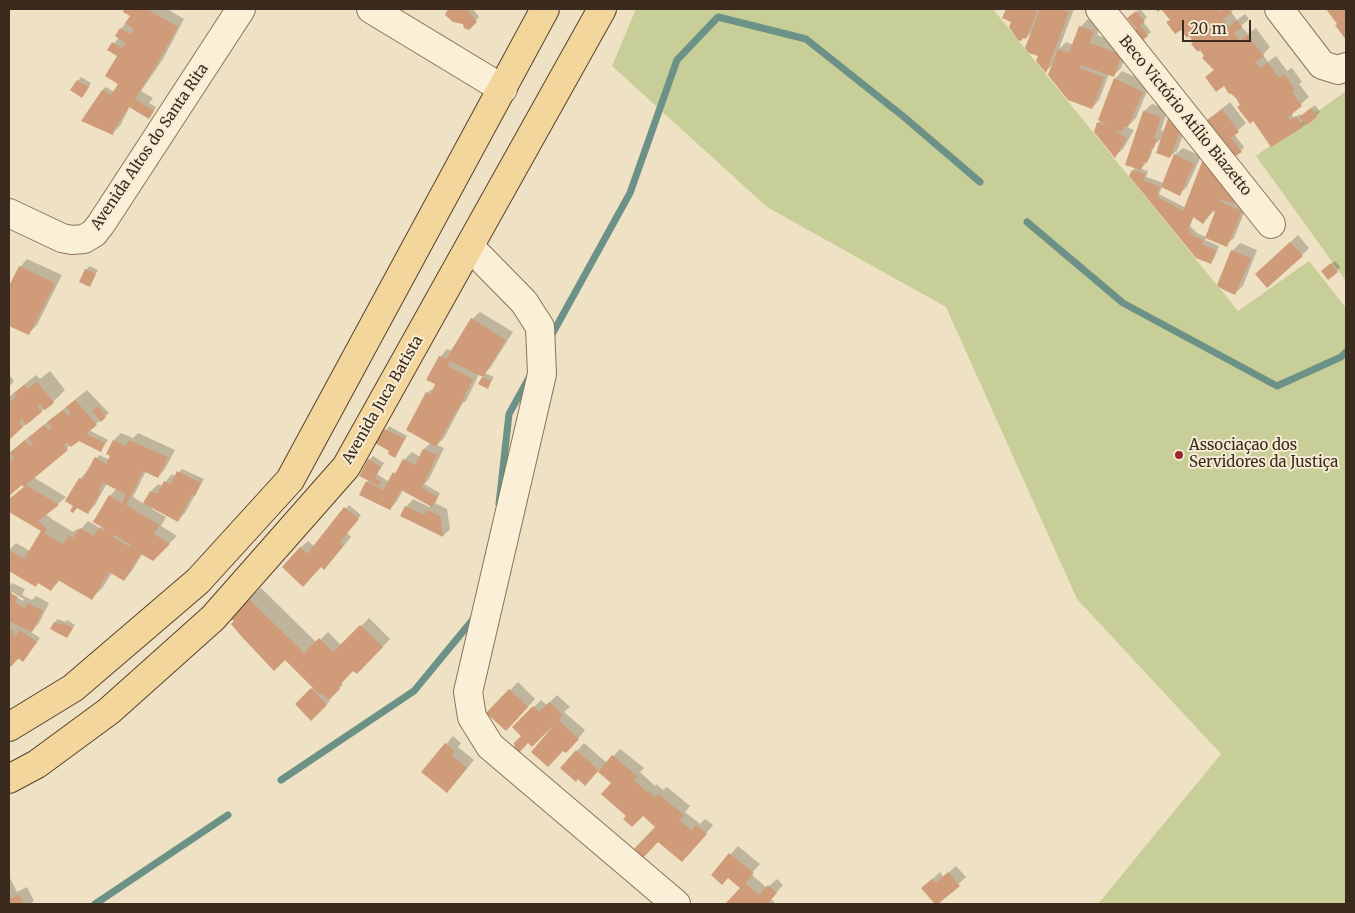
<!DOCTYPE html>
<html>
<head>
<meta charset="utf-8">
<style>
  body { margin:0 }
  #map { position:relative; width:1355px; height:913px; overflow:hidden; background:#efe2c4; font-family:Merriweather,serif }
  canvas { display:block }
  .frame { position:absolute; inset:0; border:10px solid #3a2b1e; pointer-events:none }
  .scale { position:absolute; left:1182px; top:20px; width:69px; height:22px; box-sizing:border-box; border:2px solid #3a2b1e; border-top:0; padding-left:6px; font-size:15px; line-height:18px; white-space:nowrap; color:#3a2b1e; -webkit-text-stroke:4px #f7ecd3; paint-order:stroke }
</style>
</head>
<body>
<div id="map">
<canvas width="1355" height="913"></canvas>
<div class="frame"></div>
<div class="scale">20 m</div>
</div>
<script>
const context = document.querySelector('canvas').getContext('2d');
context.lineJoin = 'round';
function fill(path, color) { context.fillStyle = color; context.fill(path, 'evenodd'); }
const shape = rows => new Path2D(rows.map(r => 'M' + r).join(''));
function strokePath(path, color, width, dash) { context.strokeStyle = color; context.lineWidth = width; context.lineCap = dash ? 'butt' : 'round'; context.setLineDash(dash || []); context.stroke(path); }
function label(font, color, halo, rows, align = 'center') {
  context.font = font + ' Merriweather,serif'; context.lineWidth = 4; context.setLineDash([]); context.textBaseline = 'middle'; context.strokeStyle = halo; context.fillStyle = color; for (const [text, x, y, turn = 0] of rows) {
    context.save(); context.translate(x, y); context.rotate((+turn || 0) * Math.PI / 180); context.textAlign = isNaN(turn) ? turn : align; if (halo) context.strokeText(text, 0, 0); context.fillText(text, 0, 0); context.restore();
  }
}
fill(shape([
  [636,9,993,9,1238,311,1309,261,1346,308,1346,904,1098,904,1221,754,1077,599,946,307,767,207,612,66],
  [1346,91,1346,281,1256,156]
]), '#c8ce97');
fill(shape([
  [126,9,167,9,184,19,163,59,141,91,153,98,149,103,156,107,152,114,130,106,120,126,113,133,102,90,106,87,114,92,120,84,119,56,109,50,119,37,117,36,121,29,131,16,124,11],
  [450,9,473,9,479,17,469,28,464,23,446,15],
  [1008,9,1074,9,1059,49,1066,42,1074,45,1081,26,1088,19,1101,24,1097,35,1129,47,1121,68,1114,75,1109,74,1099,100,1092,108,1053,64,1046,71,1033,31,1026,38,1013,21,1004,18],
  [1140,9,1147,17,1143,22,1151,32,1147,35,1137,28,1132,15],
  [1162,9,1200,9,1196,12,1204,13,1201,9,1234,9,1231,12,1237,20,1245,14,1249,19,1241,26,1248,34,1256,28,1270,47,1263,55,1268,62,1276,56,1287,71,1292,68,1302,82,1299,84,1309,97,1291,113,1294,118,1300,114,1301,116,1315,105,1320,112,1306,124,1272,146,1242,104,1224,85,1207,77,1215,69,1189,35,1171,20],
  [1122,71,1150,84,1136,118,1127,127,1134,130,1123,149,1115,156,1098,123,1101,121,1115,79],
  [81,77,91,83,85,93,72,90],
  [1230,102,1246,123,1234,134,1244,147,1241,151,1204,123],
  [1152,104,1168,109,1161,130,1165,132,1189,119,1176,154,1183,148,1201,156,1187,187,1179,194,1162,187,1159,194,1186,208,1206,155,1248,203,1234,238,1226,245,1206,237,1205,240,1219,246,1214,259,1210,263,1133,170,1136,167,1127,164,1144,111],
  [1163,137,1170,157,1177,150,1164,183,1146,177,1148,171,1141,169,1150,158,1154,145],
  [1215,210,1216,211,1206,237,1197,233,1190,226,1194,216,1203,222],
  [1298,235,1309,248,1302,255,1264,267],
  [1240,243,1257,250,1243,286,1235,293,1219,284,1233,250],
  [27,259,62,275,37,325,29,333,9,324,9,289,20,267],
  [1335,261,1340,267,1337,271,1326,268],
  [90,266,98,270,89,285,86,270],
  [480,312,513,332,490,368,485,373,494,377,488,387,480,383,484,376,479,374,466,401,462,404,444,438,437,445,444,448,429,479,424,484,440,493,435,503,447,509,450,529,443,536,406,507,413,499,429,507,431,505,403,490,397,501,390,509,360,494,369,480,369,460,373,456,384,463,377,474,389,482,404,460,412,452,420,457,424,449,431,443,427,393,436,386,440,357,447,349,452,351,472,319],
  [50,371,65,390,53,402,9,438,9,397,36,375,40,379],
  [9,374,14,381,9,387],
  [87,390,109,413,89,430,108,440,101,450,78,439,33,477,66,497,46,514,53,520,73,532,77,529,80,530,88,521,100,528,102,526,110,496,117,488,107,483,95,505,87,513,67,501,80,479,88,470,99,455,110,460,114,440,121,433,133,438,138,433,175,450,165,469,158,477,146,471,133,497,144,504,151,491,158,484,162,486,172,474,176,476,182,469,204,479,185,513,178,520,153,507,152,509,166,517,161,526,177,536,153,559,143,553,131,572,124,580,112,573,103,587,92,598,60,580,51,590,39,582,36,585,9,569,9,550,16,543,30,551,43,531,9,510,9,500,25,486,23,483,9,495,9,453],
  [389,426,407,436,395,456,386,430],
  [349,505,361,515,347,533,351,537,332,560,321,566,311,577,300,548,308,541,314,546],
  [12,583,25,589,22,595,32,600,36,596,49,603,39,623,31,632,40,638,26,657,19,658,11,666,9,664,9,586],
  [12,592,24,599,23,601,10,594],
  [261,588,317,643,328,632,342,646,369,618,390,639,357,673,354,669,341,682,343,685,328,699,330,701,311,719,296,704,314,687,242,605],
  [58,619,65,622,67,620,75,625,67,636,55,622],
  [518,682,535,699,514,722,488,713],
  [557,695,570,707,564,712,585,730,574,744,563,749,551,726,523,736,514,727,541,700,547,705],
  [453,736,461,743,458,747,474,760,454,784,423,772],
  [584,743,607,763,620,749,644,768,640,772,655,786,656,784,663,790,667,787,690,806,685,812,700,824,705,819,713,825,690,853,659,841,656,827,643,814,627,816,613,783,577,751],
  [738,846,760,864,751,874,767,888,777,879,783,885,771,899,776,904,727,904,742,888,728,876,712,875],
  [956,866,966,877,937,904,923,888,940,872,944,877],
  [9,876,17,892,27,887,34,901,30,904,9,904]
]), '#0003');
strokePath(shape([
  [1027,222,1123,303,1277,386,1341,357,1346,352],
  [550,338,630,193,677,60,718,17,806,39,904,117,980,182],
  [499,504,509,414,530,376],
  [281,780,414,691,475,617],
  [95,904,228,815]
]), '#6c9187', 7);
fill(shape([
  [124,9,147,9,178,27,155,67,135,99,154,111,149,119,129,107,114,130,113,135,81,121,102,90,111,95,118,84,105,76,117,56,107,50,112,42,122,48,126,43,115,36,120,28,131,34,134,29,125,23,130,16,123,12],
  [448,9,467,9,477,22,469,30,464,28,463,24,453,22,445,15],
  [1006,9,1033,9,1037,12,1026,39,1023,38,1021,41,1018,40,1009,27,1011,22,1002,18],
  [1040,9,1061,9,1069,12,1046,73,1036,61,1038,56,1029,53,1025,48],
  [1156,9,1216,9,1219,12,1223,9,1228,9,1232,13,1223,19,1229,27,1237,20,1242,27,1234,33,1240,41,1247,35,1264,56,1255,62,1260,68,1268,63,1279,78,1284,74,1295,90,1292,92,1302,106,1288,117,1290,120,1296,116,1303,127,1271,147,1253,121,1250,124,1237,107,1240,105,1236,98,1230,93,1229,94,1224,86,1216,92,1205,77,1214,70,1202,58,1204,56,1200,50,1198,52,1191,44,1193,42,1189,36,1187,38,1181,30,1175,34,1166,22,1170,20,1161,9,1158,12],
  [1326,9,1346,9,1346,40,1335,25,1337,24],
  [1136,11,1145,22,1140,25,1148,36,1139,43,1131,32,1136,29,1127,18],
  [1079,26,1094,31,1090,43,1122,55,1114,77,1081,65,1080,68,1104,77,1092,109,1068,100,1048,75,1058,49,1069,53],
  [1114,78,1143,92,1128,127,1125,126,1121,132,1118,130,1116,132,1127,138,1115,158,1094,132,1097,122,1105,126,1106,125,1098,120],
  [77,80,89,87,82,98,70,90],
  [1311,108,1317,117,1306,125,1299,117],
  [1222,109,1239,132,1231,138,1242,152,1231,159,1203,123],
  [1143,111,1161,117,1154,138,1157,139,1154,148,1152,148,1147,163,1144,162,1141,170,1125,165],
  [1170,112,1182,127,1170,158,1156,153],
  [1174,154,1194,164,1180,196,1161,187],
  [1205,154,1227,182,1224,190,1236,195,1233,204,1220,199,1219,201,1242,211,1227,247,1205,238,1215,212,1213,210,1203,224,1193,217,1188,230,1193,236,1203,240,1202,244,1216,250,1211,264,1196,258,1129,176,1132,170,1145,174,1143,180,1160,187,1157,197,1183,211],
  [1290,242,1303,256,1267,288,1255,274],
  [1231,250,1251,258,1235,295,1220,288,1217,285],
  [1331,263,1338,272,1328,280,1321,271],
  [19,266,55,283,29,335,9,326,9,286],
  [85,269,96,274,90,287,79,282],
  [471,318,506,340,483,377,450,361,448,366,473,379,458,410,457,409,436,447,406,430,426,392,431,395,435,384,426,380,439,356,446,359],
  [482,377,491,381,488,389,478,384],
  [37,381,54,403,45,410,40,404,37,406,42,412,26,425,22,419,19,422,23,427,9,440,9,403,17,396,14,393,24,385,28,389],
  [75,400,97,425,86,434,105,443,101,452,79,441,71,447,67,442,64,445,68,450,26,485,59,505,38,521,47,529,44,533,63,544,69,535,73,538,80,528,94,536,98,528,104,531,105,529,93,522,109,495,122,503,126,494,103,483,99,490,101,491,88,514,77,508,73,513,70,511,73,506,65,501,79,478,82,480,95,457,106,464,110,456,106,454,113,440,126,446,129,440,168,457,158,478,143,471,126,505,159,525,154,534,170,544,153,561,141,554,124,581,109,572,92,600,58,580,51,591,38,583,36,587,9,571,9,550,24,559,41,531,9,512,9,499,24,487,22,485,9,496,9,458,11,461,14,459,10,453,25,440,30,446,33,444,28,438,44,425,49,430,52,428,47,422,63,410,68,416,71,413,66,407],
  [115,535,131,545,130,547,113,537],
  [98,406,106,417,101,422,92,411],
  [385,429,405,439,395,458,388,454,389,451,375,443],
  [423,449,437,455,422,488,438,497,432,507,401,490,390,510,359,495,366,481,383,490,393,472,395,474,403,459,415,465],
  [368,459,381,467,375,478,381,482,379,486,359,476],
  [177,471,201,483,195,496,192,494,178,522,143,503,150,491,157,494,164,481,171,484],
  [405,506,424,515,427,510,440,516,443,537,400,516],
  [344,507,359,519,340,542,344,545,324,570,321,567,303,587,282,567,300,547,307,554],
  [9,592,18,597,15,602,25,608,27,603,43,611,32,632,9,621],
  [249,599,304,653,319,638,333,652,360,625,383,647,357,674,353,671,338,687,340,689,329,700,322,693,320,695,285,660,274,671,242,637,231,624,234,621,228,617],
  [54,622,61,625,63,623,73,628,67,638,50,629],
  [9,629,14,632,12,635,15,636,20,630,37,642,23,662,18,658,11,667,9,665],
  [311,688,327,705,311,721,295,704],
  [509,689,528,707,506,731,486,713],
  [549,702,563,715,558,720,579,739,566,753,563,751,548,767,531,752,554,725,532,747,528,743,518,754,512,749,515,745,513,744,521,736,512,727,533,706,539,712],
  [445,743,454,751,451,755,467,768,447,793,421,772],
  [576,750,599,770,585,786,578,779,576,782,560,768],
  [612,755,637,776,634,780,647,792,648,791,654,797,658,794,684,815,679,820,692,831,696,825,707,834,682,862,658,842,643,858,633,850,655,827,643,816,632,827,623,819,626,816,601,794,611,783,598,772],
  [729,853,754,873,745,883,759,895,768,885,777,893,767,904,725,904,740,888,728,878,722,885,711,875],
  [948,872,960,886,938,904,935,904,921,888,932,879,936,883],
  [19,894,24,904,9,904,9,899]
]), '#cf9b78');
const minor = shape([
  [1100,9,1271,224],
  [1279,9,1322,65,1338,70,1346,67],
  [470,247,524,302,540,327,542,374,468,692,472,717,490,746,676,904]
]);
const tertiary = shape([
  [371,9,503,89],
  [9,213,62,238,72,240,84,239,94,233,101,224,241,9]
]);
const primary = shape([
  [9,727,73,688,198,581,290,480,545,9],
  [9,779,37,764,109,711,213,618,346,467,602,9]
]);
strokePath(minor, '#8a735a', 30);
strokePath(tertiary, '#8a735a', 30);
strokePath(primary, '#58412e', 30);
strokePath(minor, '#faefd7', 28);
strokePath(tertiary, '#faefd7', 28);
strokePath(primary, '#f3d69b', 28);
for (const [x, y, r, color] of [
  [1179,455,5,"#9b282a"]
]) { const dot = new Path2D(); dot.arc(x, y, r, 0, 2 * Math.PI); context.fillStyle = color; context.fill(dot); strokePath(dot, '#f7ecd3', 2); }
label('15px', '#3a2b1e', '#f7ecd3', [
  ["Beco Victório Atílio Biazetto",1185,116,51],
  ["Avenida Altos do Santa Rita",150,147,-56],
  ["Avenida Juca Batista",383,400,-60]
]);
label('15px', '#3a2b1e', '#f7ecd3', [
  ["Associaçao dos",1189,446],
  ["Servidores da Justiça",1189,463]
], 'left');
</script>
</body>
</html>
